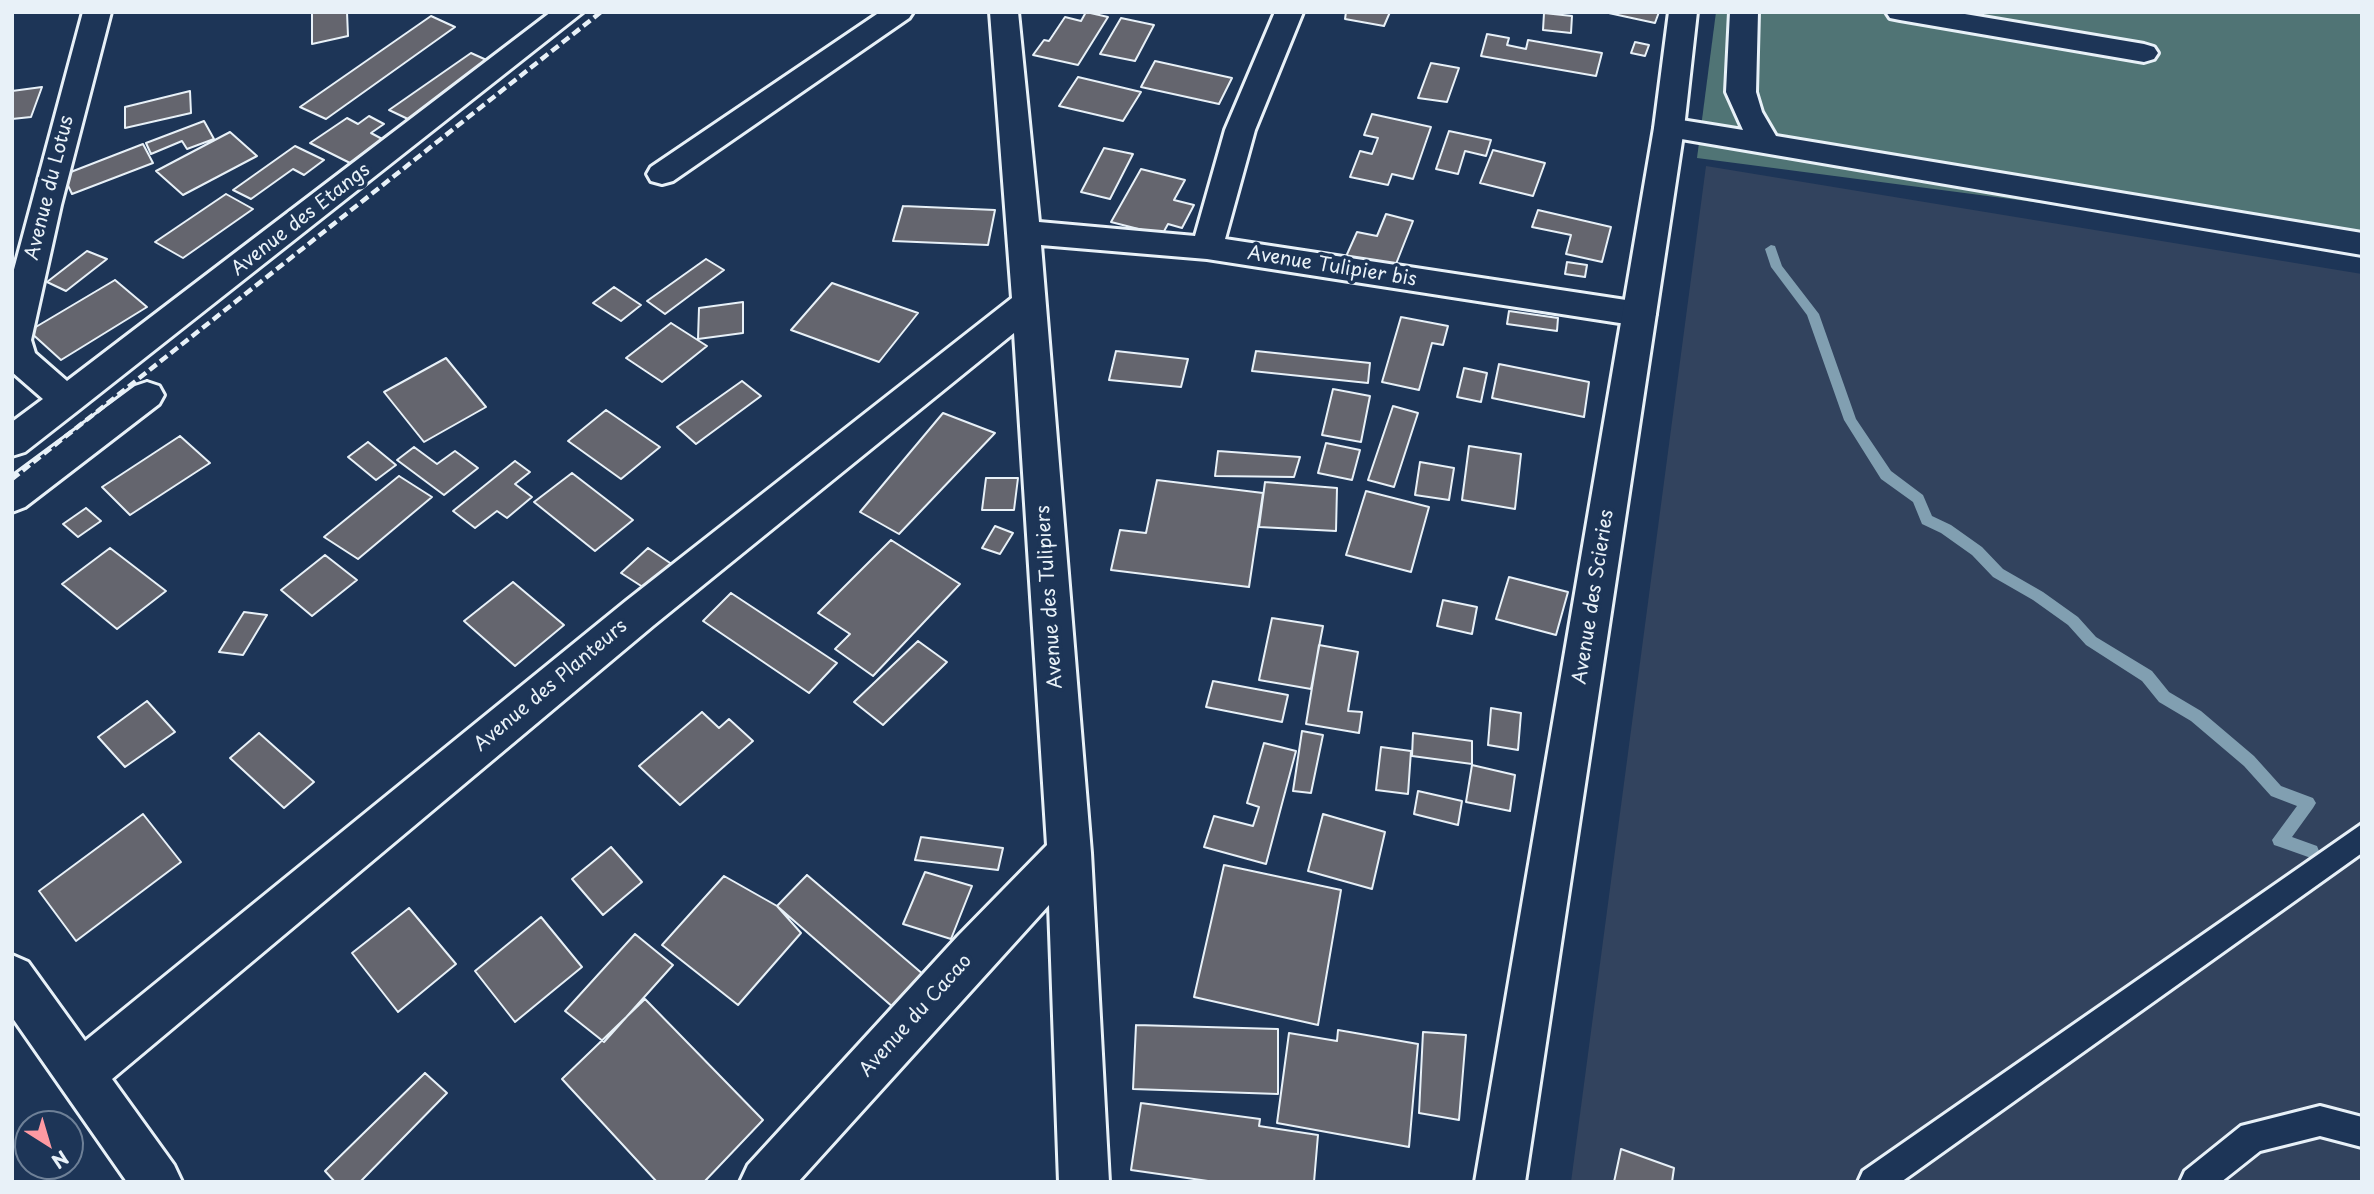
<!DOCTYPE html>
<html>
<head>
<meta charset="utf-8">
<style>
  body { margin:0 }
  #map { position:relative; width:2374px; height:1194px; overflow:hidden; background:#1d3557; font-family:"Playpen Sans",sans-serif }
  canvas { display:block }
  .frame { position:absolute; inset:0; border:14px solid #e8f1f8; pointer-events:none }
  .north { position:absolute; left:14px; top:1110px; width:70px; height:70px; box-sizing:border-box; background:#1d3557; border:2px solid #6e8097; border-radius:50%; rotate:143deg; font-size:19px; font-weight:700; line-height:28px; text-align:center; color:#e8f1f8 }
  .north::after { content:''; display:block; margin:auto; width:24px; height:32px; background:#ff9aa2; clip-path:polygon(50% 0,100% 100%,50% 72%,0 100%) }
</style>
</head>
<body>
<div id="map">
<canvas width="2374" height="1194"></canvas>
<div class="frame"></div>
<div class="north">N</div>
</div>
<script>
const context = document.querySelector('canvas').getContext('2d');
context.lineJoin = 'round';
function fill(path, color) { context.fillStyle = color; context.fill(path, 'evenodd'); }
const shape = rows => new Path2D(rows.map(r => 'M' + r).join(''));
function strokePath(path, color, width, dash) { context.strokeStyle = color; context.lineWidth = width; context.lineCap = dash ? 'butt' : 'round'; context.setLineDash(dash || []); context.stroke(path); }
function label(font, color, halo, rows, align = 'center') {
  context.font = font + ' "Playpen Sans",sans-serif'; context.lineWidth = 7; context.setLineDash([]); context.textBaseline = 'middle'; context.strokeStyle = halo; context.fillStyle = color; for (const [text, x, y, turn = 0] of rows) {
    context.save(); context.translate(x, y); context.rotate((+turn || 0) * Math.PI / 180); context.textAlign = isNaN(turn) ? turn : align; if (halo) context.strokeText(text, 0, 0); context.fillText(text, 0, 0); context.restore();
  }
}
fill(shape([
  [1706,166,2362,274,2362,1182,1571,1182]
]), '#32435e');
fill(shape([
  [1716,12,2362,12,2362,245,1697,158]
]), '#507475');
fill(shape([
  [1771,245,1775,246,1782,266,1819,314,1856,419,1891,471,1923,495,1932,516,1951,525,1982,547,2003,569,2043,592,2078,617,2096,637,2152,671,2169,692,2201,711,2254,756,2281,786,2313,798,2316,803,2313,808,2292,837,2317,846,2319,851,2317,856,2311,858,2280,847,2274,845,2272,840,2297,806,2271,796,2244,766,2191,721,2159,702,2142,681,2086,645,2068,625,2033,600,1993,577,1972,555,1941,533,1922,524,1913,502,1881,479,1844,420,1807,315,1771,267,1765,249,1771,245]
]), '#819fb1');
const building = shape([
  [312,12,347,12,348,36,312,44,312,12],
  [1086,12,1108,17,1078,65,1033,55,1044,40,1049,41,1065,17,1081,21,1086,12],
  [1346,12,1390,12,1384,26,1345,19,1346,12],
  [1604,12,1659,12,1655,23,1604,12],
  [1544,13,1572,16,1571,33,1543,30,1544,13],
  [431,16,455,27,326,119,300,107,431,16],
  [1121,18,1154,25,1135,61,1100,54,1121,18],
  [1487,34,1509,38,1507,45,1526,49,1528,40,1602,53,1596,76,1481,56,1487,34],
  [1635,42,1649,45,1645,56,1631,53,1635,42],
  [471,53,491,62,410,120,389,110,471,53],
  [1155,61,1232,78,1219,104,1141,87,1155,61],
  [1431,63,1459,68,1447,102,1418,98,1431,63],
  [1078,77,1141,92,1123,121,1059,106,1078,77],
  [42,87,31,117,12,119,12,91,42,87],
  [190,91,191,113,125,128,125,107,190,91],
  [1372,114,1431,127,1413,179,1392,174,1388,185,1350,177,1360,151,1372,154,1378,138,1364,135,1372,114],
  [369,116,384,124,371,133,384,140,350,163,310,143,347,118,358,124,369,116],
  [204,121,214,139,187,149,182,141,151,154,146,143,204,121],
  [1449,131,1491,140,1486,156,1465,151,1458,174,1436,169,1449,131],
  [230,132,257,156,183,195,156,171,230,132],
  [143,144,153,163,72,194,63,175,143,144],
  [295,146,324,160,304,175,293,169,251,199,233,190,295,146],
  [1104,148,1133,154,1110,199,1081,192,1104,148],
  [1493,150,1545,163,1533,196,1480,183,1493,150],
  [1141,169,1185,180,1174,200,1194,205,1182,228,1168,224,1162,235,1111,222,1141,169],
  [226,194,253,209,183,258,155,242,226,194],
  [903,206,995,210,988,245,893,241,903,206],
  [1538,210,1611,227,1602,262,1566,254,1571,235,1532,227,1538,210],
  [1386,214,1413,221,1392,274,1344,261,1357,232,1377,236,1386,214],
  [87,251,107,259,66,291,47,282,87,251],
  [706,259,724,270,665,314,647,301,706,259],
  [1567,262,1587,265,1585,277,1565,274,1567,262],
  [115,280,147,307,61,360,29,331,115,280],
  [832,283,918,313,879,362,791,330,832,283],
  [614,287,641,305,621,321,593,303,614,287],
  [743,302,743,333,698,339,699,308,743,302],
  [1509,311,1558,318,1557,331,1507,324,1509,311],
  [1401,317,1448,326,1443,345,1432,343,1419,390,1382,382,1401,317],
  [671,323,707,346,662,382,626,358,671,323],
  [1116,351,1188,359,1181,387,1109,380,1116,351],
  [1256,351,1370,363,1368,383,1252,371,1256,351],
  [446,358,486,407,424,442,384,392,446,358],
  [1499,364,1589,382,1584,417,1492,398,1499,364],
  [1464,368,1487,373,1481,402,1457,397,1464,368],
  [742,381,761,396,696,444,677,427,742,381],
  [1333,389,1370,396,1361,442,1322,435,1333,389],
  [1393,406,1418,413,1394,487,1368,480,1393,406],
  [606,410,660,447,621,479,568,441,606,410],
  [943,413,995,433,899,534,860,512,943,413],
  [180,436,210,463,130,515,102,487,180,436],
  [368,442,396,465,376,480,348,457,368,442],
  [1326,443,1360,450,1352,480,1318,473,1326,443],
  [1469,446,1521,454,1515,509,1462,500,1469,446],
  [414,447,437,464,455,451,478,468,444,495,397,460,414,447],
  [1218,451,1300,457,1294,477,1215,476,1218,451],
  [515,461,530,472,515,484,532,497,507,518,497,511,475,528,453,511,515,461],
  [1420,462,1454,468,1449,500,1415,495,1420,462],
  [572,473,633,520,595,551,534,502,572,473],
  [399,476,432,497,358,559,324,537,399,476],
  [986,478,1018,478,1014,510,982,510,986,478],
  [1157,480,1263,493,1249,587,1111,570,1120,530,1146,533,1157,480],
  [1265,482,1337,488,1336,531,1259,527,1265,482],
  [1366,491,1429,507,1411,572,1346,555,1366,491],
  [86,508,101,521,78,537,63,524,86,508],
  [995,526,1013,533,1000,554,982,548,995,526],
  [891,540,960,584,873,676,835,649,850,634,818,613,891,540],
  [110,548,166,591,117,629,62,584,110,548],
  [648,548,676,567,649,591,621,573,648,548],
  [325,555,357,580,312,616,281,590,325,555],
  [1509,577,1568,592,1556,635,1496,619,1509,577],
  [513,582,564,625,515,666,464,621,513,582],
  [731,593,837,663,809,693,703,621,731,593],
  [1443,600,1477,607,1472,634,1437,626,1443,600],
  [244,612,267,615,243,655,219,652,244,612],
  [1272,618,1323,626,1311,689,1259,680,1272,618],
  [918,641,947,662,883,725,854,702,918,641],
  [1319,645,1358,652,1348,711,1362,712,1359,733,1306,724,1319,645],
  [1213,681,1288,695,1282,722,1206,707,1213,681],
  [147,701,175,732,125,767,98,737,147,701],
  [1491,708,1521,713,1518,750,1488,745,1491,708],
  [702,712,719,728,729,719,753,741,680,805,639,766,702,712],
  [1302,731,1323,735,1311,793,1293,791,1302,731],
  [259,733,314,782,284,808,230,758,259,733],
  [1413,733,1472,741,1472,764,1412,756,1413,733],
  [1264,743,1296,751,1266,864,1204,847,1214,816,1253,826,1259,807,1247,803,1264,743],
  [1381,747,1411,751,1408,794,1376,790,1381,747],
  [1472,765,1515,775,1510,811,1466,802,1472,765],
  [1418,791,1462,801,1458,825,1414,814,1418,791],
  [143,814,181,862,76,941,39,891,143,814],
  [1323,814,1385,832,1372,889,1308,871,1323,814],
  [921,837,1003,848,998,870,915,860,921,837],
  [611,847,642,882,603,915,572,879,611,847],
  [1224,865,1341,890,1318,1025,1194,997,1224,865],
  [925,872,972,886,951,939,903,924,925,872],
  [807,875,924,975,894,1008,777,906,807,875],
  [724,876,777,906,801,933,738,1005,662,945,724,876],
  [409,908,456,964,398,1012,352,953,409,908],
  [541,917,582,967,515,1022,475,971,541,917],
  [635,934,673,965,604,1042,565,1011,635,934],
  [645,999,763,1120,704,1182,657,1182,562,1079,645,999],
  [1136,1025,1278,1029,1278,1094,1133,1089,1136,1025],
  [1338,1030,1418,1044,1409,1147,1277,1123,1289,1033,1337,1041,1338,1030],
  [1423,1032,1466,1035,1459,1120,1419,1113,1423,1032],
  [425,1073,447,1093,360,1182,335,1182,325,1171,425,1073],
  [1141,1103,1260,1119,1259,1126,1318,1135,1314,1182,1215,1182,1131,1170,1141,1103],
  [1621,1149,1674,1168,1672,1182,1614,1182,1621,1149]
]);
fill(building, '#64656e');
strokePath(building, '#e8f1f8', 2);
const service = shape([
  [2362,824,2362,853,1901,1182,1858,1182,1863,1171,2362,824],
  [2320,1106,2362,1117,2362,1147,2320,1136,2260,1151,2221,1182,2180,1182,2185,1171,2241,1126,2320,1106]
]);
const minor = shape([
  [83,12,111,12,61,205,31,340,35,353,67,381,551,12,583,12,80,409,25,452,12,456,12,422,43,399,12,372,12,277,83,12],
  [880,12,913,12,909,18,673,181,662,184,651,181,647,174,651,167,880,12],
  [990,12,1018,12,1039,222,1195,236,1225,130,1275,12,1303,12,1255,130,1225,239,1639,302,1651,305,1656,314,1651,323,1639,326,1207,259,1041,245,1091,853,1109,1182,1059,1182,1049,905,798,1182,740,1182,748,1165,958,936,1047,845,1014,333,654,625,112,1079,174,1165,182,1182,127,1182,12,1017,12,955,28,962,85,1041,626,601,1012,298,990,12],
  [1730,12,1758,12,1756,92,1762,112,1776,136,2362,233,2362,255,1658,135,1654,128,1658,121,1669,118,1743,130,1726,92,1730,12],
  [1886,12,1953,12,2144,44,2154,47,2158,53,2154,59,2144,62,1900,20,1890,18,1886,12],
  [147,382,159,386,164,395,159,404,25,507,12,512,12,477,135,386,147,382]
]);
const tertiary = shape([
  [1669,12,1697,12,1684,128,1525,1182,1475,1182,1654,128,1669,12]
]);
strokePath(service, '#e8f1f8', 6);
strokePath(minor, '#e8f1f8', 6);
strokePath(tertiary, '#e8f1f8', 6);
fill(service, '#1d3557');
fill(minor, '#1d3557');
fill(tertiary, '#1d3557');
strokePath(shape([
  [12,479,601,12]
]), '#e8f1f8', 4.5, [9, 4.5]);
label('19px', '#e8f1f8', '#1d3557', [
  ["Avenue du Lotus",50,188,-76],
  ["Avenue des Etangs",301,220,-38],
  ["Avenue Tulipier bis",1332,267,9],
  ["Avenue des Tulipiers",1050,597,-94],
  ["Avenue des Scieries",1594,597,-81],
  ["Avenue des Planteurs",551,686,-40],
  ["Avenue du Cacao",916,1016,-48]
]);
</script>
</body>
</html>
